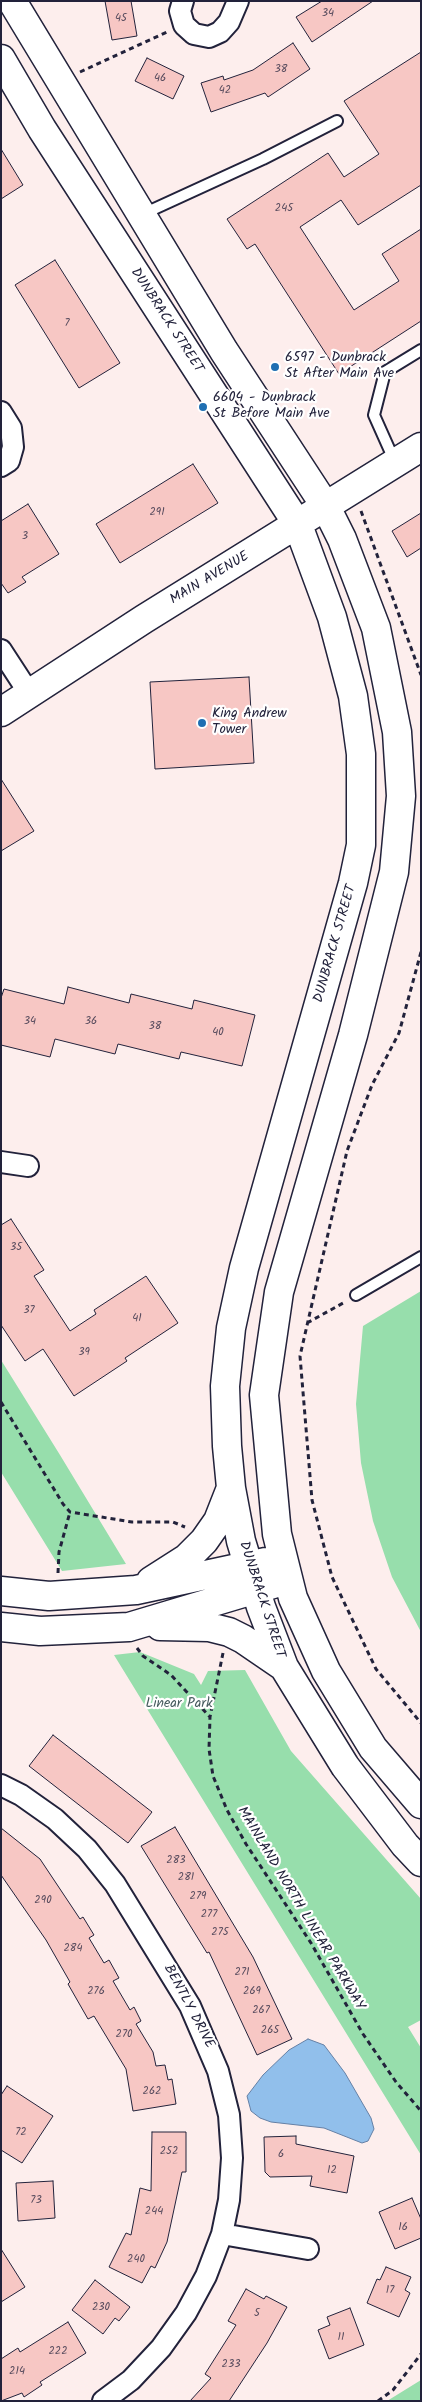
<!DOCTYPE html>
<html>
<head>
<meta charset="utf-8">
<style>
  body { margin:0 }
  #map { position:relative; width:422px; height:2402px; overflow:hidden; background:#fdeeed; font-family:Kalam,sans-serif }
  canvas { display:block }
  .frame { position:absolute; inset:0; border:2px solid #22223b; pointer-events:none }
</style>
</head>
<body>
<div id="map">
<canvas width="422" height="2402"></canvas>
<div class="frame"></div>
</div>
<script>
const context = document.querySelector('canvas').getContext('2d');
context.lineJoin = 'round';
function fill(path, color) { context.fillStyle = color; context.fill(path, 'evenodd'); }
const shape = rows => new Path2D(rows.map(r => 'M' + r).join(''));
function strokePath(path, color, width, dash) { context.strokeStyle = color; context.lineWidth = width; context.lineCap = dash ? 'butt' : 'round'; context.setLineDash(dash || []); context.stroke(path); }
function label(font, color, halo, rows, align = 'center') {
  context.font = font + ' Kalam,sans-serif'; context.lineWidth = 4.5; context.setLineDash([]); context.textBaseline = 'middle'; context.strokeStyle = halo; context.fillStyle = color; for (const [text, x, y, turn = 0] of rows) {
    context.save(); context.translate(x, y); context.rotate((+turn || 0) * Math.PI / 180); context.textAlign = isNaN(turn) ? turn : align; if (halo) context.strokeText(text, 0, 0); context.fillText(text, 0, 0); context.restore();
  }
}
fill(shape([
  [421,1291,421,1632,392,1577,373,1521,361,1463,356,1404,363,1326],
  [1,1360,60,1455,126,1564,62,1571,1,1472],
  [140,1652,194,1674,201,1685,208,1671,245,1670,291,1751,421,1899,421,2020,408,2027,421,2048,421,2155,114,1655],
  [421,2380,421,2401,387,2401]
]), '#97deac');
const water = shape([
  [308,2039,324,2045,345,2073,371,2118,374,2129,368,2141,362,2143,324,2128,271,2122,260,2118,251,2111,247,2096,263,2075,289,2050,308,2039]
]);
fill(water, '#91bfeb');
strokePath(water, '#6580a5', 1);
const building = shape([
  [105,1,131,1,137,36,112,40,105,1],
  [322,1,373,1,312,42,296,17,322,1],
  [293,43,310,69,268,97,265,93,211,112,201,83,223,76,224,80,253,70,293,43],
  [421,52,421,185,358,225,341,200,300,227,354,310,399,281,382,254,421,229,421,321,339,374,255,244,247,249,227,219,328,153,344,177,379,154,344,101,421,52],
  [147,58,184,76,173,99,135,81,147,58],
  [1,149,23,185,1,199,1,149],
  [55,260,120,363,79,388,15,285,55,260],
  [193,464,218,503,120,563,96,524,193,464],
  [28,504,59,554,22,577,26,582,8,593,1,583,1,521,28,504],
  [421,513,421,548,407,557,392,531,421,513],
  [249,677,254,763,155,769,150,682,249,677],
  [1,779,34,831,1,851,1,779],
  [68,987,129,1003,131,994,192,1009,194,1000,255,1015,242,1066,181,1052,179,1059,118,1044,115,1054,55,1039,50,1057,1,1045,1,998,4,989,64,1004,68,987],
  [11,1219,44,1270,34,1276,70,1331,96,1314,94,1310,146,1276,178,1323,125,1358,127,1361,74,1396,43,1349,25,1361,1,1325,1,1225,11,1219],
  [53,1735,152,1812,128,1843,29,1766,53,1735],
  [175,1827,253,1957,292,2039,257,2055,209,1952,207,1953,141,1846,175,1827],
  [1,1828,40,1859,80,1919,83,1917,94,1935,89,1938,104,1963,109,1960,119,1978,113,1981,130,2010,134,2007,141,2021,136,2024,153,2052,156,2066,165,2065,168,2080,172,2079,176,2104,133,2111,126,2069,94,2016,88,2019,68,1984,70,1982,46,1940,1,1875,1,1828],
  [7,2086,53,2116,22,2163,1,2150,1,2095,7,2086],
  [152,2132,186,2132,186,2172,182,2172,167,2242,155,2268,151,2266,142,2283,109,2267,126,2233,131,2235,140,2188,151,2191,152,2132],
  [296,2136,296,2144,354,2156,347,2193,310,2186,312,2176,270,2177,265,2172,264,2137,296,2136],
  [53,2181,55,2218,18,2221,16,2183,53,2181],
  [412,2198,421,2219,421,2238,395,2249,379,2212,412,2198],
  [1,2249,25,2287,1,2302,1,2249],
  [386,2267,411,2277,405,2290,410,2293,399,2317,367,2303,377,2279,380,2280,386,2267],
  [95,2280,130,2307,119,2321,115,2318,103,2334,72,2310,95,2280],
  [246,2289,264,2299,266,2296,287,2307,267,2343,229,2401,190,2401,211,2378,205,2374,236,2325,228,2321,246,2289],
  [350,2308,364,2345,329,2359,318,2330,330,2325,327,2317,350,2308],
  [68,2322,86,2353,40,2382,42,2385,24,2397,22,2393,1,2401,1,2359,18,2348,20,2352,68,2322]
]);
fill(building, '#f7c7c4');
strokePath(building, '#22223b', 1);
const lane = shape([
  [143,214,263,159,337,121],
  [395,462,374,415,385,372,421,350],
  [356,1295,421,1257]
]);
const street = shape([
  [183,1,180,11,184,25,194,34,209,37,220,32,229,22,238,1],
  [1,412,11,428,13,447,9,461,1,466],
  [1,650,29,693],
  [1,1162,28,1166],
  [1,1785,21,1795,55,1819,87,1849,115,1884,190,2006,218,2071,229,2115,232,2158,229,2200,222,2234,206,2276,186,2313,161,2348,131,2380,103,2401],
  [222,2234,308,2249]
]);
const secondary = shape([
  [12,1,224,351,326,507,342,539,376,628,397,732,401,796,394,872,353,1035,279,1292,264,1395,277,1534,293,1598,326,1671,373,1748,421,1804],
  [1,59,42,129,298,525,332,617,353,696,361,754,361,845,353,883,244,1268,231,1328,225,1386,227,1446,231,1488,241,1541,261,1607,284,1667,345,1766,405,1845,421,1862],
  [1,712,144,619,421,447],
  [151,1581,187,1558,204,1541,218,1521,231,1488],
  [1,1591,49,1596,136,1590,266,1562],
  [160,1626,209,1627,229,1632,243,1639,284,1667],
  [1,1627,40,1631,129,1627,273,1584]
]);
strokePath(lane, '#22223b', 14);
strokePath(street, '#22223b', 24);
strokePath(secondary, '#22223b', 31);
strokePath(shape([
  [80,72,167,32],
  [361,511,421,675],
  [421,952,399,1033,372,1085,347,1151,300,1356,312,1500,332,1577,376,1669,421,1723],
  [307,1323,345,1302],
  [1,1402,63,1504,70,1512,132,1522,173,1522,185,1527],
  [58,1573,59,1552,70,1512],
  [137,1648,143,1656,171,1675,210,1717],
  [223,1653,210,1717,209,1749,213,1776,227,1810,246,1844,311,1943,363,2034,396,2082,421,2111],
  [378,2401,393,2390,421,2354]
]), '#22223b', 3, [5, 4]);
strokePath(lane, '#fff', 10);
strokePath(street, '#fff', 20);
strokePath(secondary, '#fff', 28);
for (const [x, y, r, color] of [
  [275,367,5,"#1f6fb2"],
  [203,407,5,"#1f6fb2"],
  [202,723,5,"#1f6fb2"]
]) { const dot = new Path2D(); dot.arc(x, y, r, 0, 2 * Math.PI); context.fillStyle = color; context.fill(dot); strokePath(dot, '#fff', 2); }
label('11px', '#574b5d', null, [
  ["34",328,14],
  ["45",121,19],
  ["38",281,70],
  ["46",160,79],
  ["42",225,91],
  ["245",284,209],
  ["7",67,324],
  ["291",157,513],
  ["3",25,537],
  ["34",30,1022],
  ["36",91,1022],
  ["38",155,1027],
  ["40",218,1033],
  ["35",16,1248],
  ["37",29,1311],
  ["41",137,1319],
  ["39",84,1353],
  ["283",176,1861],
  ["281",186,1878],
  ["279",198,1897],
  ["290",43,1901],
  ["277",209,1915],
  ["275",220,1933],
  ["284",73,1949],
  ["271",242,1973],
  ["276",96,1992],
  ["269",252,1992],
  ["267",261,2011],
  ["265",270,2031],
  ["270",124,2035],
  ["262",152,2092],
  ["72",21,2133],
  ["252",169,2152],
  ["6",281,2155],
  ["12",332,2171],
  ["73",36,2201],
  ["244",154,2212],
  ["16",403,2228],
  ["240",136,2260],
  ["17",390,2291],
  ["230",101,2308],
  ["5",257,2314],
  ["11",341,2338],
  ["222",58,2352],
  ["233",231,2365],
  ["214",17,2372]
]);
label('14px', '#22223b', '#fff', [
  ["DUNBRACK STREET",166,321,57],
  ["MAIN AVENUE",210,579,-31],
  ["DUNBRACK STREET",336,944,-74],
  ["DUNBRACK STREET",261,1600,72],
  ["MAINLAND NORTH LINEAR PARKWAY",300,1909,59],
  ["BENTLY DRIVE",188,2007,62]
]);
label('14px', '#22223b', '#fff', [
  ["6597 - Dunbrack",285,359],
  ["St After Main Ave",285,375],
  ["6604 - Dunbrack",213,399],
  ["St Before Main Ave",213,415],
  ["King Andrew",212,715],
  ["Tower",212,731]
], 'left');
label('14px', '#455a5d', '#fff', [
  ["Linear Park",179,1705]
]);
</script>
</body>
</html>
